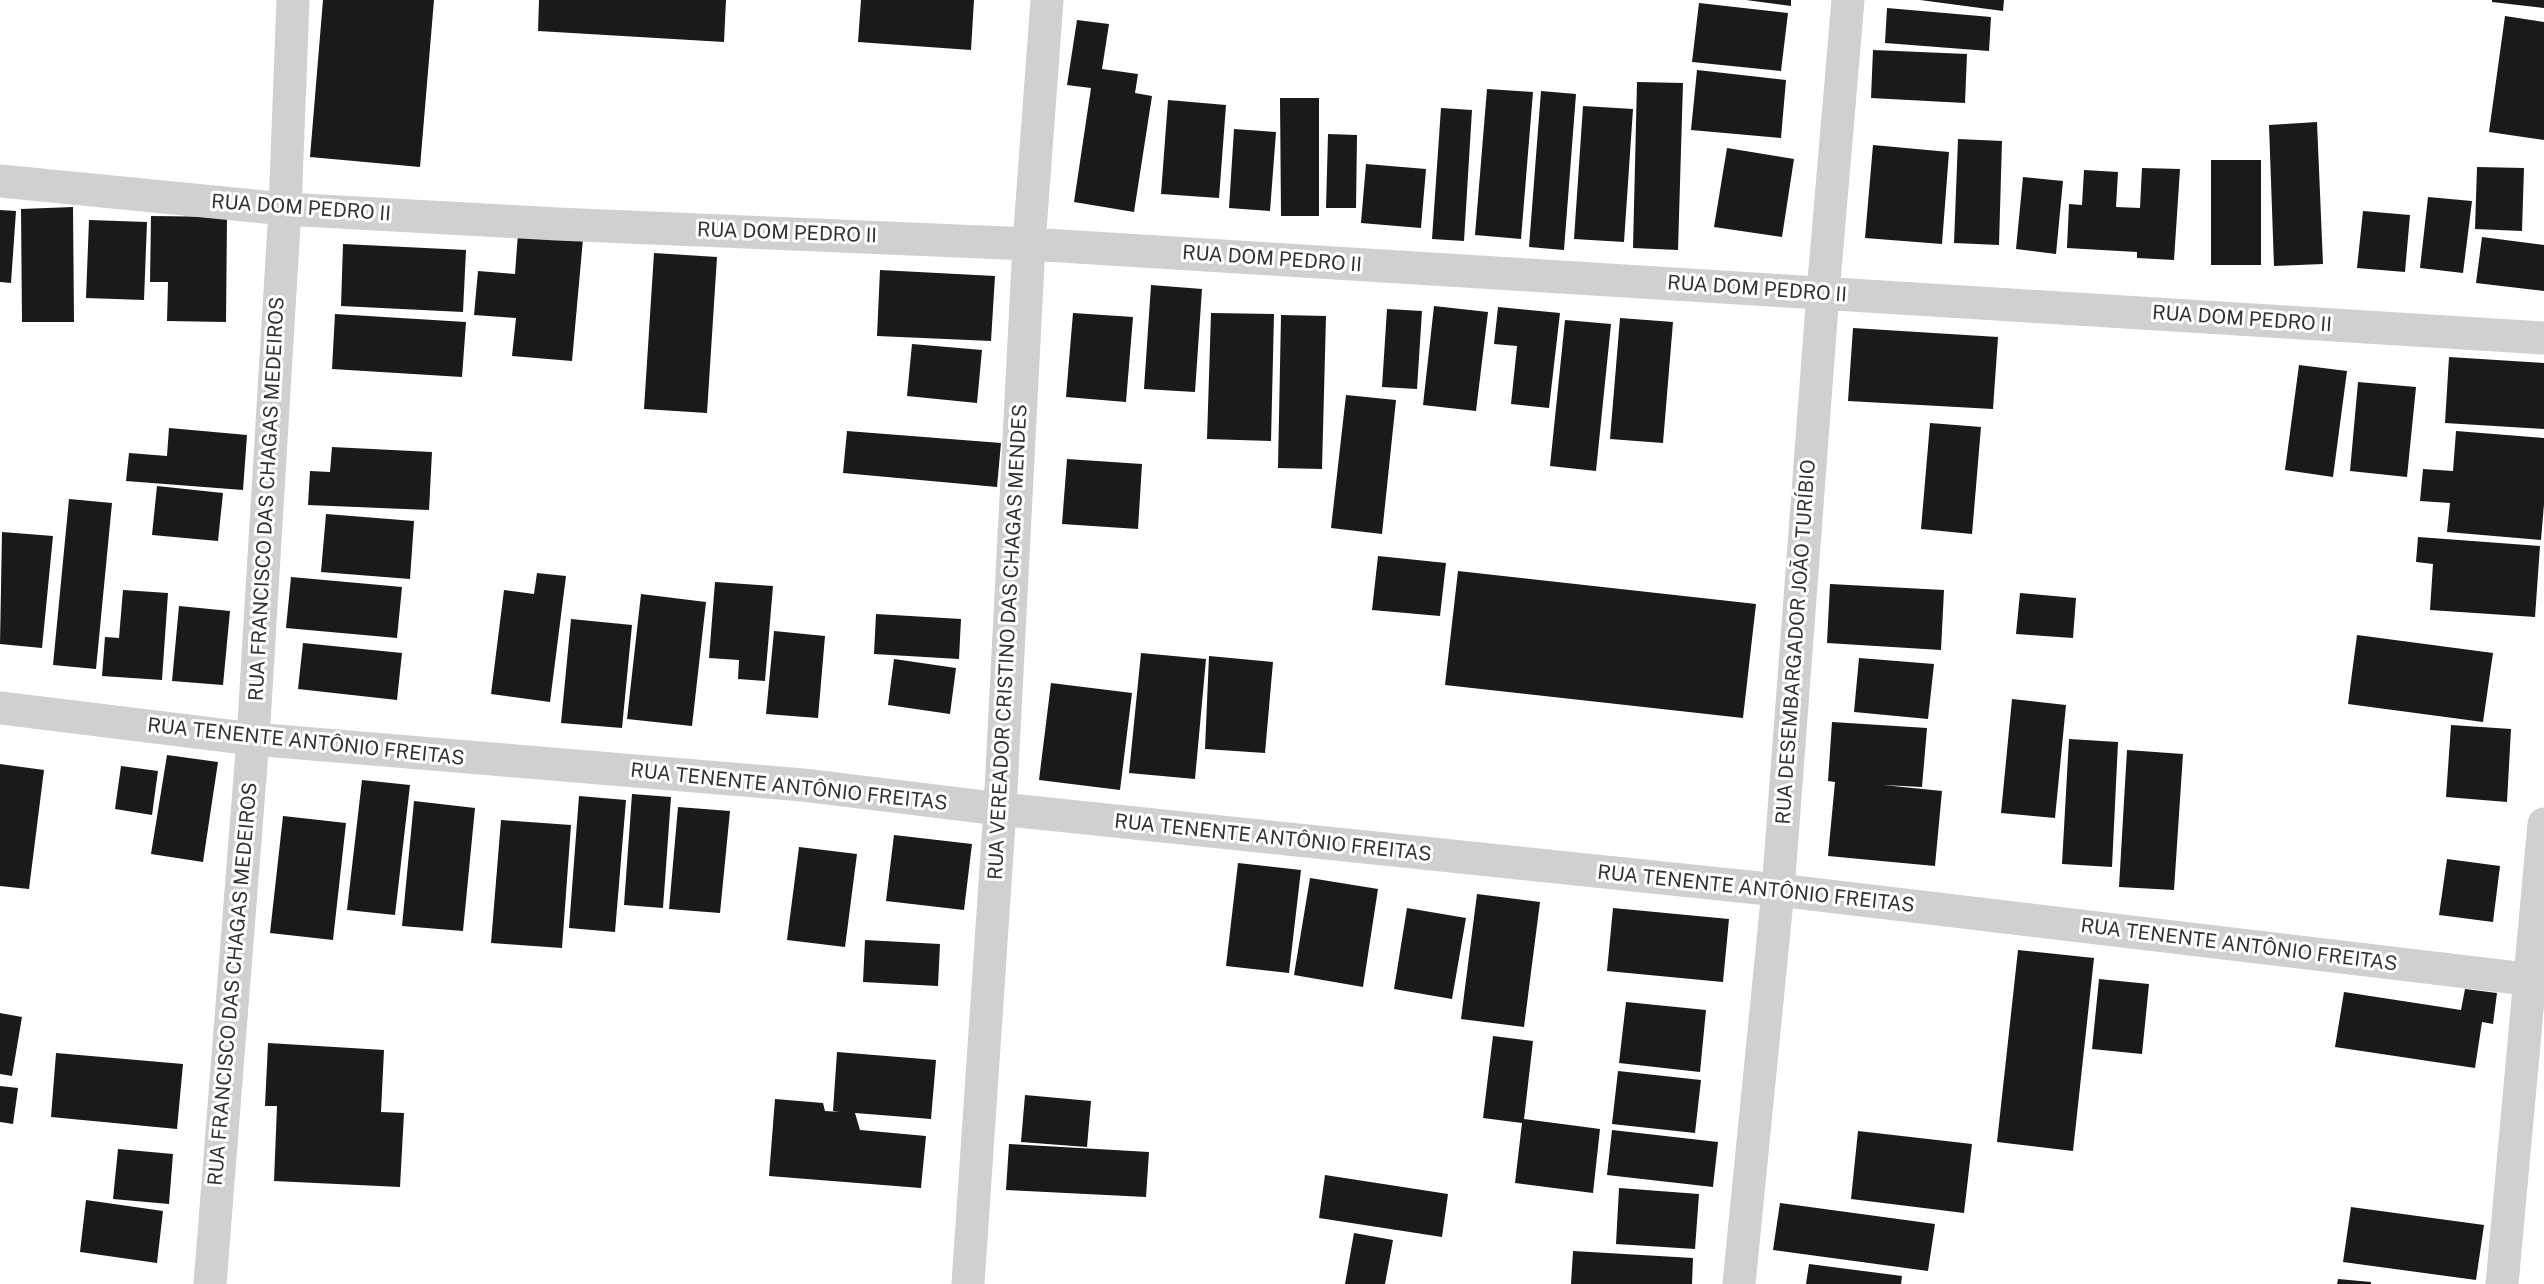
<!DOCTYPE html>
<html>
<head>
<meta charset="utf-8">
<style>
  body { margin:0 }
  canvas { display:block; background:#fff }
</style>
</head>
<body>
<canvas width="2544" height="1284"></canvas>
<script>
const context = document.querySelector('canvas').getContext('2d');
context.lineJoin = 'round';
function fill(path, color) { context.fillStyle = color; context.fill(path, 'evenodd'); }
const shape = rows => new Path2D(rows.map(r => 'M' + r).join(''));
function strokePath(path, color, width, dash) { context.strokeStyle = color; context.lineWidth = width; context.lineCap = dash ? 'butt' : 'round'; context.setLineDash(dash || []); context.stroke(path); }
function label(font, color, halo, rows, align = 'center') {
  context.font = font + ' "Public Sans",sans-serif'; context.lineWidth = 6; context.setLineDash([]); context.textBaseline = 'middle'; context.strokeStyle = halo; context.fillStyle = color; for (const [text, x, y, turn = 0] of rows) {
    context.save(); context.translate(x, y); context.rotate((+turn || 0) * Math.PI / 180); context.textAlign = isNaN(turn) ? turn : align; if (halo) context.strokeText(text, 0, 0); context.fillText(text, 0, 0); context.restore();
  }
}
fill(shape([
  [323,0,434,0,420,167,310,157],
  [539,0,726,0,724,42,538,31],
  [861,0,974,0,971,50,858,42],
  [1746,0,1791,0,1791,6],
  [1920,0,2004,0,2003,11],
  [2492,0,2544,0,2544,8,2492,2],
  [1699,3,1788,13,1781,71,1692,62],
  [1887,8,1991,17,1989,51,1885,43],
  [2505,16,2544,22,2544,140,2489,132],
  [1077,20,1109,24,1102,69,1138,74,1135,93,1152,96,1134,212,1074,202,1091,88,1067,85],
  [1873,50,1967,54,1965,103,1871,98],
  [1697,70,1786,80,1781,138,1691,130],
  [1637,82,1683,83,1678,250,1633,248],
  [1487,89,1533,92,1521,239,1475,235],
  [1541,91,1576,94,1564,250,1529,247],
  [1280,98,1319,98,1319,216,1281,216],
  [1168,100,1226,105,1219,198,1161,194],
  [1583,106,1633,109,1624,242,1574,239],
  [1441,108,1472,110,1464,241,1432,239],
  [2317,122,2323,264,2274,266,2269,125],
  [1234,129,1276,132,1270,211,1229,208],
  [1328,134,1357,135,1356,208,1326,208],
  [1958,139,2002,141,1999,245,1954,243],
  [1873,145,1949,152,1942,244,1865,238],
  [1727,148,1794,159,1782,237,1714,227],
  [2211,160,2261,160,2261,265,2211,265],
  [1366,164,1426,169,1421,228,1361,223],
  [2477,167,2524,168,2522,231,2475,229],
  [2142,168,2180,169,2174,260,2137,258,2137,252,2067,248,2069,204,2082,205,2084,170,2118,172,2116,207,2140,208],
  [2023,177,2063,181,2056,254,2016,249],
  [2428,197,2472,201,2463,273,2420,268],
  [73,207,74,322,22,322,21,209],
  [0,210,16,211,11,283,0,282],
  [2363,211,2410,215,2405,272,2357,268],
  [151,216,227,217,226,322,167,321,168,282,150,282],
  [89,220,147,222,144,300,86,298],
  [518,233,583,239,572,361,512,356,516,318,474,315,478,271,515,274],
  [2482,237,2544,245,2544,291,2476,283],
  [343,244,466,250,463,312,341,306],
  [654,253,717,257,707,413,644,409],
  [880,270,995,276,991,341,877,336],
  [1151,285,1202,289,1195,392,1144,389],
  [1434,306,1488,312,1476,411,1423,405],
  [1498,307,1560,313,1549,408,1511,404,1517,346,1494,344],
  [1387,309,1422,311,1417,389,1382,387],
  [1073,313,1133,317,1126,402,1066,397],
  [1211,313,1274,314,1271,441,1207,439],
  [335,314,466,322,462,377,332,369],
  [1281,315,1326,316,1322,469,1278,468],
  [1620,318,1673,322,1663,443,1610,439],
  [1565,320,1611,324,1596,471,1550,466],
  [1853,328,1998,337,1993,409,1848,401],
  [912,344,982,350,977,403,907,396],
  [2449,357,2544,363,2544,429,2445,423],
  [2299,365,2347,371,2333,477,2285,470],
  [2358,382,2416,387,2407,477,2350,471],
  [1346,395,1396,400,1382,534,1331,528],
  [1930,423,1981,427,1972,534,1921,529],
  [169,428,247,435,243,490,126,481,129,453,167,456],
  [847,431,1001,443,997,487,843,473],
  [2456,431,2544,438,2544,504,2541,540,2447,532,2450,503,2420,501,2423,469,2453,471],
  [332,447,432,452,429,510,308,505,310,471,330,472],
  [1067,459,1142,464,1138,529,1062,524],
  [157,486,223,493,218,541,152,535],
  [69,499,112,503,96,669,53,665],
  [326,514,414,521,410,579,321,572],
  [2,532,53,536,42,648,0,644],
  [2418,537,2540,546,2535,617,2430,610,2433,564,2416,562],
  [1378,556,1446,563,1440,616,1372,610],
  [1458,571,1756,604,1743,718,1445,685],
  [537,573,566,576,550,702,491,694,504,590,534,594],
  [291,577,402,587,397,638,286,628],
  [715,582,773,586,765,681,738,679,739,660,709,658],
  [1830,584,1944,590,1941,650,1827,643],
  [123,590,168,593,162,680,102,676,105,637,119,638],
  [2020,593,2076,598,2073,638,2016,634],
  [641,594,706,602,692,726,627,719],
  [179,606,230,611,223,685,172,681],
  [876,614,961,619,959,659,874,654],
  [571,619,632,625,622,728,561,723],
  [774,631,825,636,818,718,766,714],
  [2357,635,2493,653,2483,722,2348,704],
  [303,643,402,653,397,700,298,689],
  [1141,653,1206,659,1195,779,1129,773],
  [1209,656,1273,662,1265,753,1205,749],
  [1859,658,1934,664,1928,719,1854,712],
  [894,659,956,668,950,714,888,705],
  [1051,683,1132,693,1120,790,1039,780],
  [2012,699,2066,705,2055,818,2001,813],
  [1832,722,1927,728,1922,787,1883,785,1942,791,1935,866,1828,856,1835,782,1828,781],
  [2451,725,2511,729,2507,802,2446,797],
  [2069,739,2118,742,2112,867,2062,864],
  [2127,750,2183,754,2174,890,2119,887],
  [167,755,218,762,203,862,151,854],
  [0,764,44,770,29,889,0,886],
  [121,766,158,771,152,815,115,809],
  [362,780,410,785,395,915,347,910],
  [632,794,671,797,663,908,624,905],
  [579,796,626,800,615,932,569,928],
  [414,801,475,808,463,931,402,926],
  [678,807,730,811,720,913,669,909],
  [283,816,346,823,333,940,270,933],
  [501,820,571,825,562,948,491,943],
  [894,835,972,844,964,910,886,901],
  [799,847,857,854,845,947,787,940],
  [2447,859,2500,866,2493,922,2439,915],
  [1238,863,1301,870,1289,973,1226,966],
  [1310,878,1378,889,1363,987,1294,975],
  [1477,894,1540,902,1524,1027,1461,1019],
  [1407,908,1466,918,1452,999,1394,989],
  [1613,908,1729,919,1723,982,1607,971],
  [865,940,940,944,938,986,863,982],
  [2018,950,2094,958,2073,1151,1997,1142],
  [2099,979,2149,984,2142,1054,2092,1049],
  [2465,989,2497,993,2493,1024,2482,1022,2475,1068,2335,1047,2344,992,2461,1010],
  [1626,1002,1706,1010,1700,1072,1619,1063],
  [0,1013,22,1017,12,1076,0,1074],
  [1493,1036,1533,1041,1524,1119,1600,1129,1593,1193,1515,1183,1522,1123,1483,1118],
  [268,1043,384,1050,381,1112,404,1113,400,1187,274,1181,277,1106,265,1106],
  [837,1052,936,1060,931,1119,855,1113,860,1130,926,1136,921,1188,769,1176,775,1099,823,1103,825,1111,840,1112,833,1111],
  [56,1053,183,1064,177,1129,51,1117],
  [1618,1071,1701,1080,1695,1133,1612,1124],
  [0,1086,18,1088,13,1124,0,1122],
  [1025,1095,1091,1101,1087,1147,1021,1142],
  [1612,1130,1718,1142,1713,1187,1607,1175],
  [1858,1131,1972,1144,1964,1213,1851,1199],
  [1009,1144,1149,1152,1146,1197,1006,1190],
  [118,1149,173,1154,169,1204,113,1199],
  [1325,1175,1448,1194,1442,1237,1319,1218],
  [1619,1188,1699,1194,1695,1249,1616,1244],
  [86,1200,163,1211,157,1263,80,1252],
  [1780,1203,1935,1224,1928,1271,1773,1250],
  [2351,1207,2484,1225,2476,1280,2343,1262],
  [1354,1233,1393,1240,1385,1284,1345,1284],
  [1573,1251,1693,1258,1692,1284,1571,1284],
  [1809,1264,1902,1276,1901,1284,1806,1284],
  [2338,1279,2371,1282,2371,1284,2337,1284]
]), '#1a1a1a');
strokePath(shape([
  [0,181,285,209,557,224,1029,244,2544,338],
  [0,708,253,739,803,785,1000,809,1778,890,2544,981],
  [210,1284,253,739,285,209,293,0],
  [968,1284,1000,809,1029,244,1047,0],
  [1739,1284,1778,890,1823,293,1848,0]
]), '#d0d0d0', 33);
strokePath(shape([
  [2502,1284,2544,824]
]), '#d0d0d0', 33);
label('20px', '#333', '#fff', [
  ["RUA DOM PEDRO II",301,208,4],
  ["RUA DOM PEDRO II",787,233,2],
  ["RUA DOM PEDRO II",1272,259,4],
  ["RUA DOM PEDRO II",1757,289,4],
  ["RUA DOM PEDRO II",2242,319,4],
  ["RUA FRANCISCO DAS CHAGAS MEDEIROS",267,499,-87],
  ["RUA VEREADOR CRISTINO DAS CHAGAS MENDES",1008,642,-87],
  ["RUA DESEMBARGADOR JOÃO TURÍBIO",1796,642,-86],
  ["RUA TENENTE ANTÔNIO FREITAS",306,742,6],
  ["RUA TENENTE ANTÔNIO FREITAS",789,787,6],
  ["RUA TENENTE ANTÔNIO FREITAS",1273,838,6],
  ["RUA TENENTE ANTÔNIO FREITAS",1756,889,6],
  ["RUA TENENTE ANTÔNIO FREITAS",2239,945,7],
  ["RUA FRANCISCO DAS CHAGAS MEDEIROS",233,984,-85]
]);
</script>
</body>
</html>
